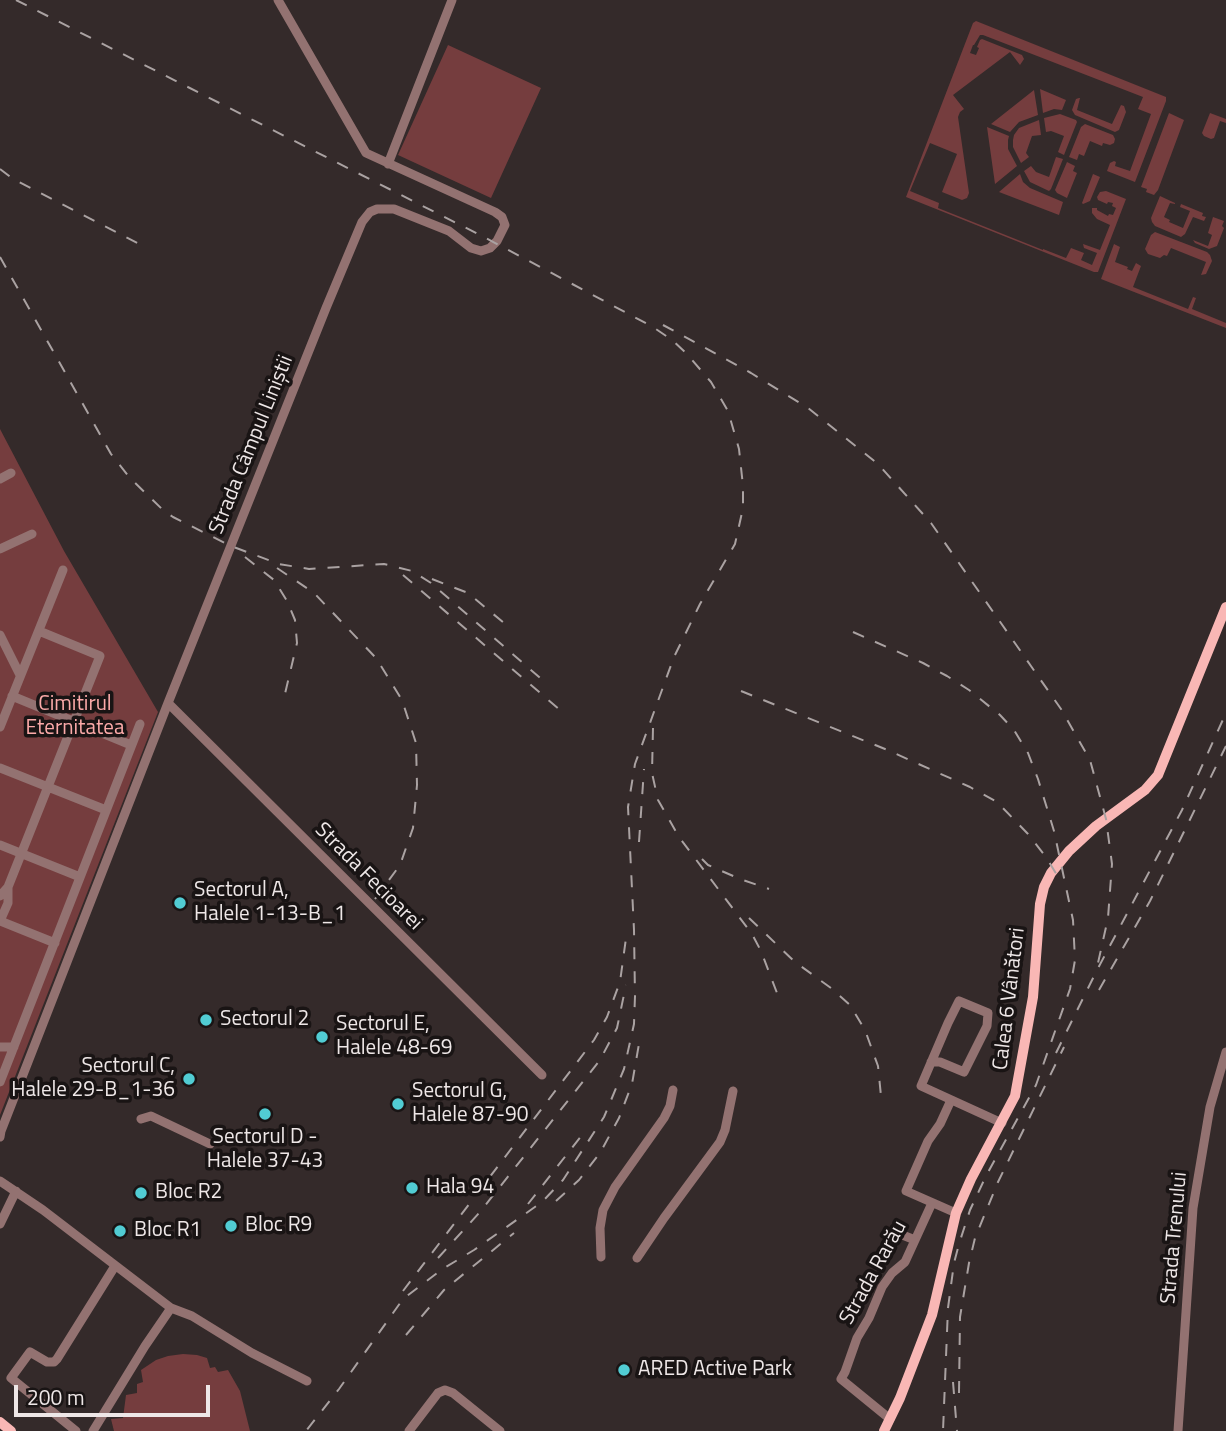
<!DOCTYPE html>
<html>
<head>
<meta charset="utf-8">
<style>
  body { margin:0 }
  #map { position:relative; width:1226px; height:1431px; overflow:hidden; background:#342a2a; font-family:"Titillium Web",sans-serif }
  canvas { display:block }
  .scale { position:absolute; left:14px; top:1385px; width:196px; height:32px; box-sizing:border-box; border:4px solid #eee7e7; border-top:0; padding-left:9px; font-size:21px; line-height:24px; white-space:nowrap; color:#eee7e7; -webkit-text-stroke:5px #191414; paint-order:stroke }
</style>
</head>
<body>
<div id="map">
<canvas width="1226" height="1431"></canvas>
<div class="scale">200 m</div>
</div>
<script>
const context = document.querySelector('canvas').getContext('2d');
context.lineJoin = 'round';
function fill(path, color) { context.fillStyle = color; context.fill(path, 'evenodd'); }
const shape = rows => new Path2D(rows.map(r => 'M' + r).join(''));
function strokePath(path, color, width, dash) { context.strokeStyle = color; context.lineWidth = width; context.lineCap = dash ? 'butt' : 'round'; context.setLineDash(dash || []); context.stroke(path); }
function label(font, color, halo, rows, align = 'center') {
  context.font = font + ' "Titillium Web",sans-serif'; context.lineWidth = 7; context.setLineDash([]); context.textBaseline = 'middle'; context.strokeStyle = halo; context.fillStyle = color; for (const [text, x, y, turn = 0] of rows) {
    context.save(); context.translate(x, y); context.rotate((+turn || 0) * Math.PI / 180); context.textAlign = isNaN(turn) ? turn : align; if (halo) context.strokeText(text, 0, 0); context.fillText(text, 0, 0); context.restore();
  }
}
fill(shape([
  [976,21,1166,97,1166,101,1135,182,1107,171,1110,163,1114,161,1116,162,1115,166,1130,171,1151,114,1138,109,1143,97,983,35,980,35,974,45,973,45,970,53,976,55,979,48,977,47,980,40,982,39,1022,55,1024,59,1020,65,1010,52,953,95,964,109,960,112,958,117,969,193,967,198,962,200,942,192,957,154,930,143,910,191,939,203,938,208,1043,250,1043,249,1066,258,1071,248,1084,253,1081,260,1092,265,1097,253,1084,248,1083,244,1100,250,1110,225,1097,219,1092,213,1092,208,1097,208,1097,210,1108,216,1109,214,1113,215,1116,208,1112,206,1113,203,1108,202,1107,204,1098,200,1097,197,1100,192,1106,191,1126,199,1098,272,1094,272,906,197,973,23],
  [448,45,541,88,491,198,398,155],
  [1040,89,1066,100,1062,110,1054,109,1043,113],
  [1034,90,1038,115,1019,122,1010,132,991,124],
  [1079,98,1080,98,1077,110,1112,124,1121,105,1124,106,1126,112,1119,130,1115,132,1075,115,1072,110,1076,99],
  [1169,113,1184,120,1158,190,1154,195,1146,192,1147,189,1141,187],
  [1210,113,1226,119,1226,123,1220,121,1214,138,1211,139,1204,136,1202,133],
  [1060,114,1076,120,1077,122,1064,155,1058,152,1064,136,1051,131,1046,132,1044,118],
  [1039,120,1041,135,1032,136,1026,153,1029,157,1021,163,1013,147,1013,140,1014,135,1019,128],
  [1085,124,1113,135,1115,139,1114,143,1110,145,1103,143,1102,146,1090,141,1084,156,1079,154,1077,160,1069,157,1081,127],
  [987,127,1009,136,1008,140,1008,149,1017,166,995,184],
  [1056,157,1063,159,1051,189,1049,191,1030,182,1024,171,1031,166,1036,172,1049,177],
  [1067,162,1075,166,1073,171,1077,173,1067,198,1057,193,1055,190],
  [1020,174,1023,182,1030,188,1063,202,1059,215,999,192],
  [1093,174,1100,177,1090,201,1083,204,1082,203],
  [1160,196,1175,203,1175,204,1170,203,1164,217,1170,220,1169,222,1183,228,1190,211,1180,207,1181,204,1203,213,1202,216,1206,217,1204,221,1193,217,1185,234,1181,237,1155,226,1152,222,1151,218],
  [1213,217,1224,221,1222,226,1224,228,1217,246,1209,249,1195,243,1193,240,1208,246,1212,235,1208,233],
  [1155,232,1207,252,1210,255,1212,261,1206,274,1201,275,1206,262,1171,248,1167,256,1164,255,1160,258,1148,254,1145,249,1151,235],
  [1114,244,1120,247,1115,262,1128,267,1127,269,1132,271,1136,263,1141,266,1133,287,1188,309,1193,297,1196,298,1192,309,1226,323,1226,328,1101,279],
  [0,429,64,551,158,712,0,1115],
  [183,1354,197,1355,207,1358,210,1368,215,1367,218,1372,228,1370,240,1391,250,1431,114,1431,111,1419,123,1418,126,1395,137,1393,137,1384,143,1382,141,1370,156,1360,168,1356]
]), '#753d3e');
strokePath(shape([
  [388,164,452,0],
  [0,479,11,473],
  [0,549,32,534],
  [0,635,20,675],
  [12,696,131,745],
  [168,703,542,1075],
  [0,727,63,570],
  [0,768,106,810],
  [0,845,80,877],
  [0,896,8,887,100,656,39,631],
  [0,921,55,943],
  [0,921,8,903,8,887],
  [0,1047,14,1047],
  [931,1062,940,1062,964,1072,987,1026,988,1013,959,1001,948,1023,921,1086,1002,1123],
  [0,1082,140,724],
  [951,1100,940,1124,928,1141,906,1191,956,1213],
  [141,1119,151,1116,210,1144],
  [0,1137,1,1131,168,703,326,308,362,222,370,212,377,209,394,209,449,231,471,248,481,251,490,248,497,241,505,225,502,217,495,212,366,153,278,0],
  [0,1181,43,1210,171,1308,192,1316,252,1353,307,1381],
  [0,1224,16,1191],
  [900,1234,915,1240],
  [601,1257,600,1228,603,1210,615,1187,664,1118,670,1106,673,1090],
  [637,1258,664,1218,720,1142,725,1130,733,1091],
  [890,1419,841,1379,845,1372,857,1338,869,1318,882,1287,892,1273,905,1262,932,1203],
  [76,1431,11,1378,30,1352,47,1362,54,1362,57,1359,115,1266],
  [93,1431,145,1346,171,1308],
  [409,1431,438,1393,445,1390,453,1393,500,1431],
  [1178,1431,1193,1208,1210,1107,1226,1052]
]), '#937271', 9);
strokePath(shape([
  [0,1422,11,1431],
  [884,1431,900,1398,932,1315,956,1213,971,1179,1015,1096,1033,997,1040,904,1044,887,1051,873,1069,851,1096,826,1145,790,1158,775,1226,607]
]), '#f9b7b5', 10);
strokePath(shape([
  [16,0,482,236,653,327,672,340,686,353,711,382,728,411,739,449,743,486,743,508,735,544,700,604,674,657,635,764,628,807,634,930,635,996,634,1024,624,1069,604,1117,563,1180,542,1202,474,1250,441,1270,403,1299,339,1389,306,1431],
  [0,169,13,179,147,248],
  [0,257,111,454,130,478,163,510,173,517,231,546,279,564,309,569,384,564,412,571,431,583,547,684],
  [663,325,751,373,808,408,878,464,931,523,1061,709,1090,760,1106,819,1112,864,1108,918,1096,972],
  [245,557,274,580,287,601,295,620,297,643,284,698],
  [277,568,314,593,376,658,402,700,416,743,417,785,413,828,400,865,375,899],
  [403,575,560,710],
  [432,579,468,593,504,623],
  [853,632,923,663,947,676,969,690,1000,715,1014,730,1028,753,1038,779,1054,831,1073,920,1075,960,1070,989,1059,1020,1036,1085,986,1176,970,1210,959,1244,954,1263,948,1308,943,1431],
  [741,691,885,749,970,787,997,802,1028,834,1046,857,1060,880],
  [653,728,652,773,658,800,679,837,752,934,761,951,777,993],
  [639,842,644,769],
  [702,859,708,865,740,879,769,889],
  [749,918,795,962,831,988,850,1005,865,1030,878,1066,881,1096],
  [1099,990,1150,901,1226,746],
  [1056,1053,1096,972,1182,810,1226,713],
  [556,1201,579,1180,600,1153,619,1118,632,1084,640,1038],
  [528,1204,582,1135],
  [438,1258,480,1212,600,1060,617,1028,626,985],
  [403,1291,594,1040,607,1017,620,982,626,938],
  [406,1335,444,1290,514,1233],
  [953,1382,957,1431],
  [959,1393,960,1317,969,1263,975,1238,998,1182,1064,1047]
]), '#aaa2a2', 2, [12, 12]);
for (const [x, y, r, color] of [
  [180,903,7,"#51ccd3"],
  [206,1020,7,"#51ccd3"],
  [322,1037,7,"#51ccd3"],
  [189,1079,7,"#51ccd3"],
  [398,1104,7,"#51ccd3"],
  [265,1114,7,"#51ccd3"],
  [412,1188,7,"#51ccd3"],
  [141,1193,7,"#51ccd3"],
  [231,1226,7,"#51ccd3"],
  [120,1231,7,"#51ccd3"],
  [624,1370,7,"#51ccd3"]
]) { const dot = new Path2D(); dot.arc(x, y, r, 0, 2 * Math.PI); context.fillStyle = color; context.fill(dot); strokePath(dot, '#191414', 2.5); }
label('21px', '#eee7e7', '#191414', [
  ["Strada Câmpul Liniștii",252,445,-68],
  ["Strada Fecioarei",368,877,45],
  ["Calea 6 Vânători",1010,999,-83],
  ["Strada Trenului",1175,1238,-85],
  ["Strada Rarău",874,1273,-61]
]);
label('21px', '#fcaaa9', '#191414', [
  ["Cimitirul",75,705],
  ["Eternitatea",75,729]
]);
label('21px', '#eee7e7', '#191414', [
  ["Sectorul A,",194,891],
  ["Halele 1-13-B_1",194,915],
  ["Sectorul 2",220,1020],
  ["Sectorul E,",336,1025],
  ["Halele 48-69",336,1049],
  ["Sectorul C,",175,1067,"right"],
  ["Halele 29-B_1-36",175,1091,"right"],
  ["Sectorul G,",412,1092],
  ["Halele 87-90",412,1116],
  ["Sectorul D -",265,1138,"center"],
  ["Halele 37-43",265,1162,"center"],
  ["Hala 94",426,1188],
  ["Bloc R2",155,1193],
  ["Bloc R9",245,1226],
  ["Bloc R1",134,1231],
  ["ARED Active Park",638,1370]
], 'left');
</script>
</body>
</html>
